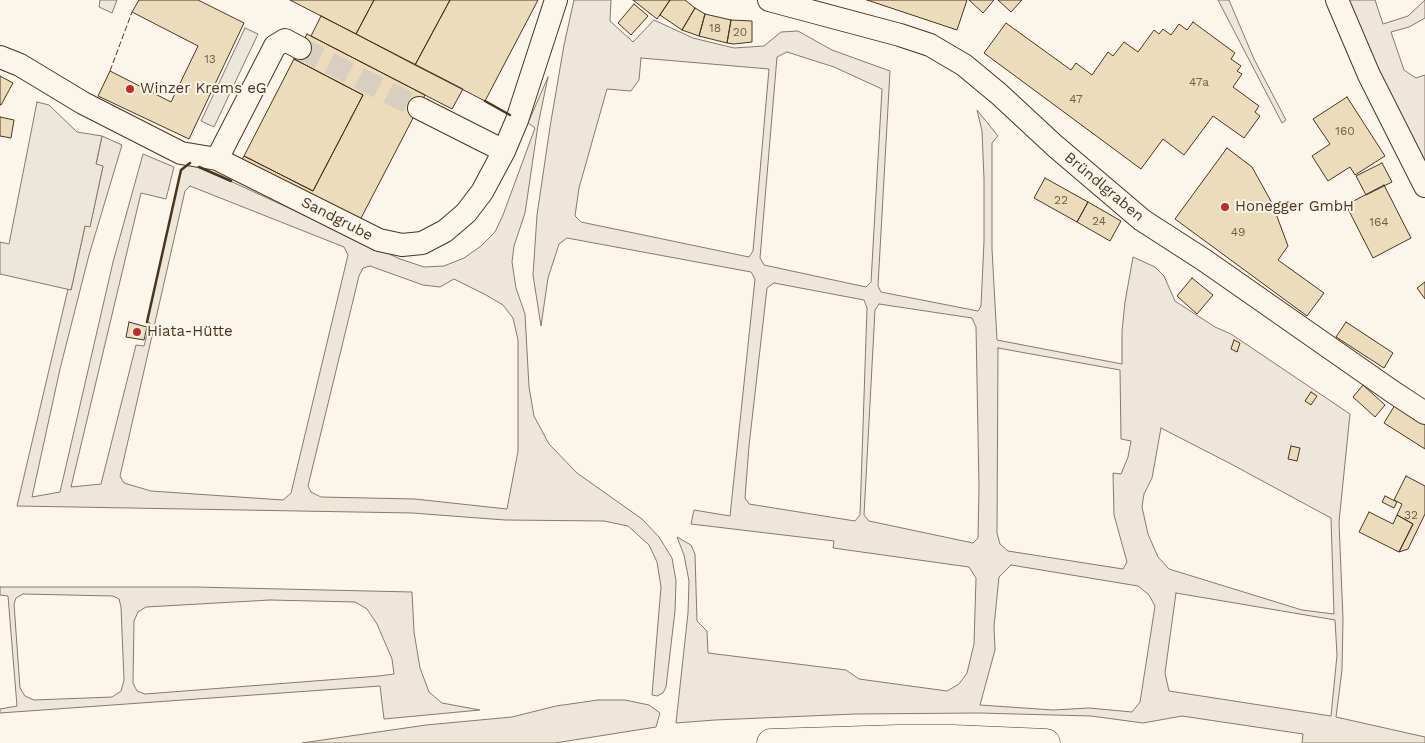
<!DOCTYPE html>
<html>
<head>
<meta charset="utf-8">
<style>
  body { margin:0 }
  canvas { display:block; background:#fbf6e9 }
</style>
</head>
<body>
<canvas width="1425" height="743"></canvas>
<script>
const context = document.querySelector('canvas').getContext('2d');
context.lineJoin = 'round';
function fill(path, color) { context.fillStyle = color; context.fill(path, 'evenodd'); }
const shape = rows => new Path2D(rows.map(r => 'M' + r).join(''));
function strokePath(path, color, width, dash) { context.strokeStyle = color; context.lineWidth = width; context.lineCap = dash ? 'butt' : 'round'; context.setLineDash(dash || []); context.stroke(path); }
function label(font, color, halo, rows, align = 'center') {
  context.font = font + ' "Work Sans",sans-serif'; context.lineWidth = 4; context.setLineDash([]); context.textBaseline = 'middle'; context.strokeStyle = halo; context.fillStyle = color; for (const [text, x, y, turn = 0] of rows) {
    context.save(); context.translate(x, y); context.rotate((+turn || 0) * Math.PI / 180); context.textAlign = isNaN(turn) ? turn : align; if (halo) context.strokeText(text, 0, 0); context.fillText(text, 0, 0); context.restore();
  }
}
const green = shape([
  [574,0,611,0,610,21,633,42,654,20,693,38,734,48,764,46,781,32,798,31,832,50,890,71,878,286,881,292,978,311,981,306,984,241,984,179,982,131,977,110,998,136,992,143,992,249,997,340,1122,364,1122,331,1125,302,1133,257,1155,267,1164,276,1175,301,1215,327,1231,334,1350,414,1339,522,1343,619,1342,670,1336,717,1425,737,1425,743,1302,743,1303,734,1182,716,1143,723,1091,716,979,713,855,714,715,720,676,723,688,613,689,581,684,555,677,537,691,545,695,554,697,621,707,631,708,653,846,670,859,679,947,691,959,684,967,673,974,644,976,578,969,567,833,548,834,541,691,524,694,510,730,516,755,279,751,272,567,238,559,244,548,278,541,326,533,275,537,215,550,127,564,45,574,0],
  [787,52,834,67,882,89,871,282,866,287,764,265,760,258,777,57,787,52],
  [641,58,769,69,753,251,749,257,581,222,575,216,579,188,607,89,631,91,639,80,641,58],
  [774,283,864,300,867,308,860,515,855,521,749,504,745,498,749,446,767,288,774,283],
  [879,304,972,318,976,327,979,486,978,538,973,543,869,521,864,515,875,310,879,304],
  [998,348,1120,370,1121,439,1131,441,1128,457,1121,474,1113,473,1114,515,1127,562,1123,569,1008,551,1000,544,997,533,998,348],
  [1161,428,1231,464,1331,518,1334,614,1302,610,1169,569,1158,557,1148,534,1142,507,1144,494,1152,478,1161,428],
  [1011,565,1138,586,1149,595,1155,606,1140,702,1132,712,1089,708,1053,710,980,705,995,650,994,626,999,577,1011,565],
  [1176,593,1335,620,1337,655,1331,716,1169,691,1165,673,1176,593],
  [1218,0,1229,0,1254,59,1286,120,1282,123,1218,0],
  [1346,0,1375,0,1383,24,1408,16,1425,0,1425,18,1409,27,1391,32,1404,70,1416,78,1425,75,1425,164,1377,70,1346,0],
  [548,77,538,125,525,213,514,246,512,262,516,288,525,314,529,387,534,416,549,444,577,473,642,519,659,537,672,558,676,581,675,611,666,687,663,693,657,696,652,695,661,587,657,562,649,545,628,526,604,521,505,520,412,513,17,506,68,289,71,290,85,226,90,226,103,166,96,165,102,136,122,145,89,255,60,369,32,497,60,492,113,262,143,154,174,167,166,199,141,193,71,487,101,484,136,345,144,346,150,323,147,322,181,170,191,163,400,259,424,267,444,266,464,258,481,246,495,232,503,215,535,128,528,123,548,77],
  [190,186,344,247,348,255,291,493,283,500,151,491,124,483,120,476,185,191,190,186],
  [370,266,423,285,440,287,454,279,486,295,503,305,513,318,518,340,518,451,507,509,415,499,321,497,311,492,308,486,359,276,363,268,370,266],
  [0,587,195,587,412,592,414,632,420,668,429,692,442,703,480,710,384,719,380,686,0,713,0,709,17,706,8,596,0,595,0,587],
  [23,594,113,596,119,599,121,607,124,680,121,691,112,697,34,700,25,696,20,688,14,604,16,598,23,594],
  [270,600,355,602,367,609,377,624,392,659,394,674,379,676,145,694,137,691,133,683,134,621,138,612,146,607,270,600],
  [598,700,625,700,649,705,660,713,656,727,555,743,302,743,426,725,512,717,556,706,598,700]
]);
fill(green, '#ede6d9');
strokePath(green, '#887966', 1);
const parking = shape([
  [100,0,117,0,112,13,99,7,100,0],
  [245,28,258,34,214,127,201,121,245,28],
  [37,102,49,105,77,132,102,136,96,164,103,166,90,227,85,226,71,290,0,274,0,242,9,244,37,102]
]);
fill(parking, '#ede7d9');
strokePath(parking, '#887966', 1);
const building = shape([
  [139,0,198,0,244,23,189,139,98,96,110,71,171,102,198,46,132,12,139,0],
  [290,0,374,0,356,34,290,0],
  [374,0,450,0,415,65,356,34,374,0],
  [450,0,538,0,485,101,415,65,450,0],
  [633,0,670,0,657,19,633,0],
  [670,0,685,0,695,8,682,30,660,15,670,0],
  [867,0,967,0,957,30,867,0],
  [969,0,994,0,983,13,969,0],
  [998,0,1022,0,1011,12,998,0],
  [634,4,648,16,631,35,618,23,634,4],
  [695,8,705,14,699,36,682,30,695,8],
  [705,14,731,20,727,43,699,36,705,14],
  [321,16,463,89,452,109,311,36,321,16],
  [731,20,752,21,752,42,734,44,727,43,731,20],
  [1193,22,1235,53,1231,59,1241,66,1237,71,1242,74,1233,87,1259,106,1255,112,1260,116,1244,138,1213,116,1184,155,1163,139,1141,169,984,53,1006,23,1071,70,1076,63,1092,75,1108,52,1113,56,1124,42,1138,52,1154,30,1159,34,1163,29,1171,35,1179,24,1187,30,1193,22],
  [307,34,425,95,359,222,241,161,244,156,313,191,363,95,294,59,307,34],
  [294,59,363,95,313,191,244,156,294,59],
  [0,76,13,83,1,105,0,105,0,76],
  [1347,97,1385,156,1355,175,1350,167,1328,181,1312,156,1330,144,1313,119,1347,97],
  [0,117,14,120,11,138,0,136,0,117],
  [1227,148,1252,167,1272,203,1288,246,1278,260,1324,293,1307,316,1175,219,1227,148],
  [1382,163,1392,182,1366,195,1356,176,1382,163],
  [1045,178,1088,202,1077,222,1034,198,1045,178],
  [1384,185,1411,238,1373,258,1346,205,1384,185],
  [1088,202,1121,221,1110,241,1077,222,1088,202],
  [1192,278,1213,295,1197,314,1177,296,1192,278],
  [1425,282,1425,299,1417,288,1425,282],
  [129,322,147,327,144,340,126,337,129,322],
  [1346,322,1393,353,1384,368,1336,337,1346,322],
  [1234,340,1240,343,1237,352,1231,349,1234,340],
  [1363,385,1385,405,1375,417,1353,397,1363,385],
  [1311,392,1317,396,1311,405,1305,401,1311,392],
  [1395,405,1425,424,1425,449,1384,423,1395,405],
  [1291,446,1300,448,1297,461,1288,459,1291,446],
  [1406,476,1425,486,1425,514,1408,549,1399,552,1413,524,1397,515,1402,504,1394,500,1406,476],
  [1385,496,1397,502,1394,508,1382,502,1385,496],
  [1369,512,1393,524,1397,515,1413,524,1399,552,1359,532,1369,512]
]);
fill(building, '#ecdcbc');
strokePath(building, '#4a3520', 1);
strokePath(shape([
  [300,48,419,108]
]), '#d8cfc1', 22, [22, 11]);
const minor = shape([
  [769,0,900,35,930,45,964,65,999,94,1055,146,1142,220,1204,260,1393,392,1425,413],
  [1337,0,1369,75,1425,186],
  [0,57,20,65,83,103,181,153,217,159,379,240,402,245,422,243,445,231,466,213,482,192,504,151,517,120,556,0],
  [419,108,504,151],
  [217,159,275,46,285,40,300,48]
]);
const major = shape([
  [771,743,898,739,953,739,1046,743]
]);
strokePath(minor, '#4a3520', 24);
strokePath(major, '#4a3520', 29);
strokePath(minor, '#fbf6e9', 22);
strokePath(major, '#fbf6e9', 28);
strokePath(shape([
  [110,71,132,12]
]), '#4a3520', 1, [6, 2.5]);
strokePath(shape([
  [485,101,510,115],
  [199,167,231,181],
  [147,322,181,170,190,163]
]), '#4a3520', 2.5);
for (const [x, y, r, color] of [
  [130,89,5,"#c62828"],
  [1225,207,5,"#c62828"],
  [137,332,5,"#c62828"]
]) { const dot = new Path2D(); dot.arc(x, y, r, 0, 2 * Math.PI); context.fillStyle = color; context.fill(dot); strokePath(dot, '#fbf6e9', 2); }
label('12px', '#725f47', null, [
  ["18",715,28],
  ["20",740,32],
  ["13",210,59],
  ["47a",1199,82],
  ["47",1076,99],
  ["160",1345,131],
  ["22",1061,200],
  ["24",1099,221],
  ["164",1379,222],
  ["49",1238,232],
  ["32",1411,515]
]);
label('15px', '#4a3520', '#fbf6e9', [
  ["Winzer Krems eG",140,89],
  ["Honegger GmbH",1235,207],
  ["Hiata-Hütte",147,332]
], 'left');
label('15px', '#4a3520', '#fbf6e9', [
  ["Bründlgraben",1104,187,40],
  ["Sandgrube",337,219,27]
]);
</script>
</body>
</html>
